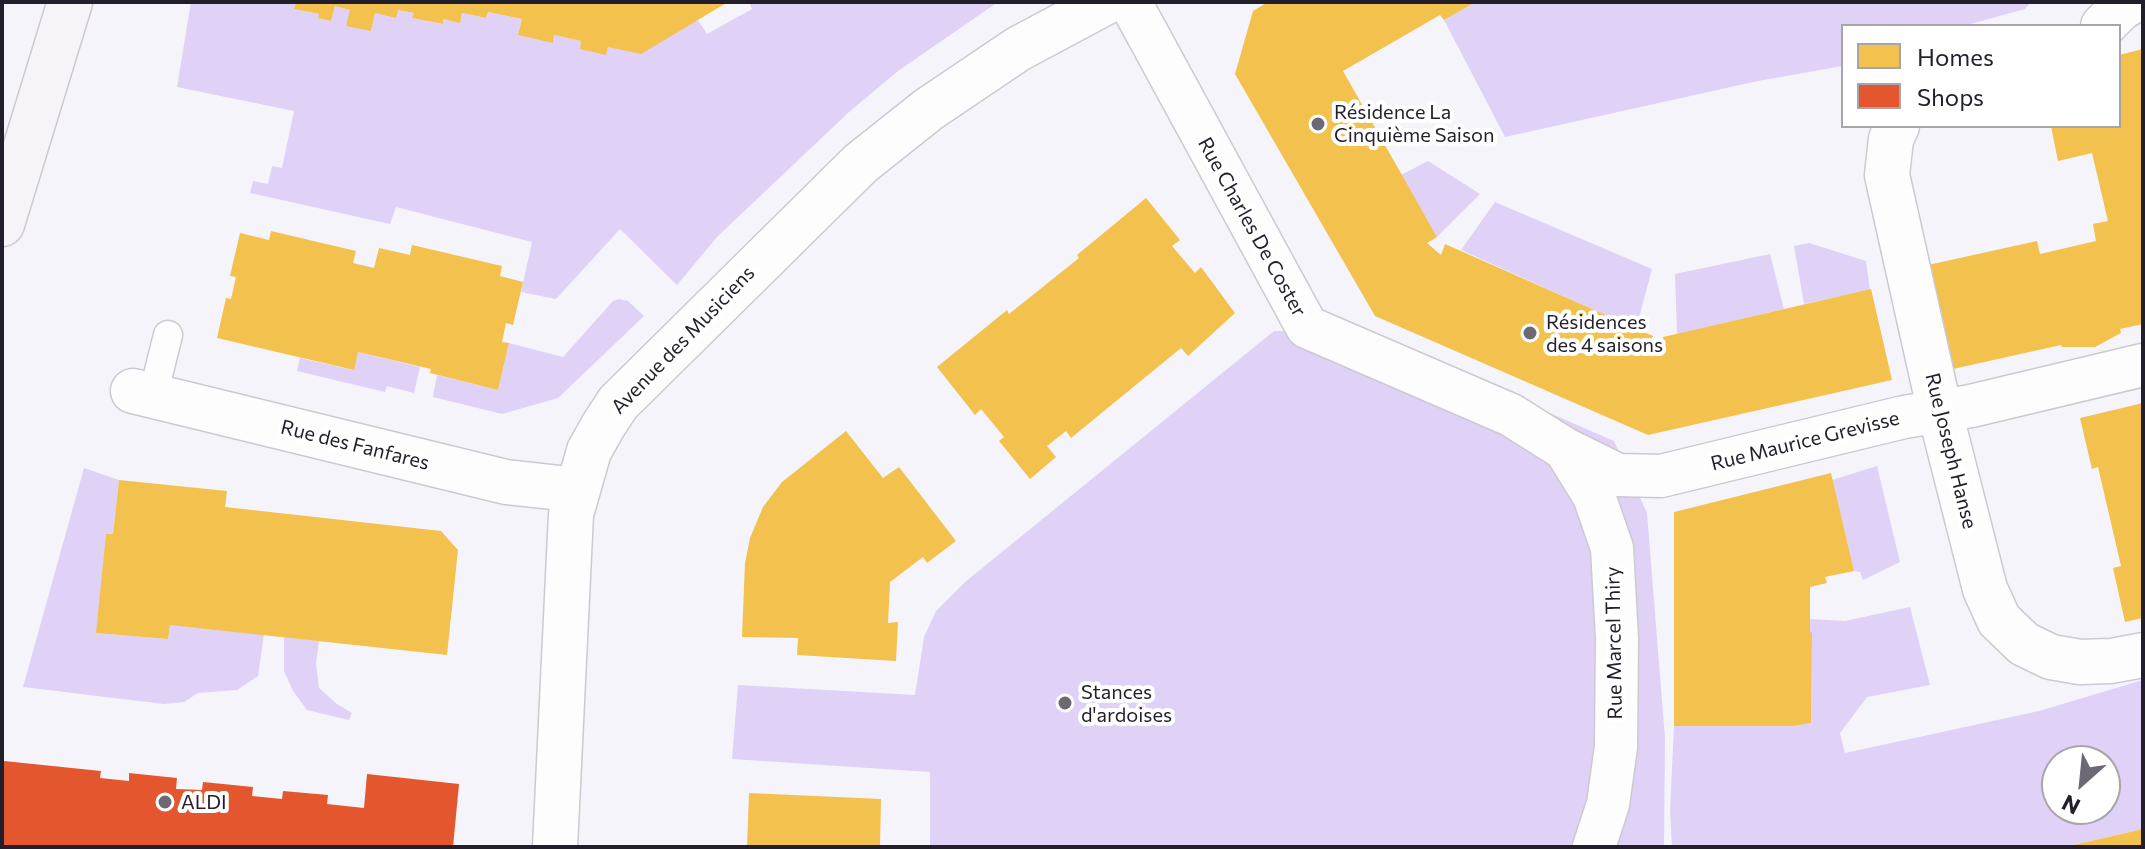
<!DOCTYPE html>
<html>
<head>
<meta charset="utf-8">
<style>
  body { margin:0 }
  #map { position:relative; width:2145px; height:849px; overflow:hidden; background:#f6f4fb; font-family:Commissioner,sans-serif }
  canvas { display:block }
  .frame { position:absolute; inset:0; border:4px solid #231e2b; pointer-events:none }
  .legend { position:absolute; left:1841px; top:24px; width:280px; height:104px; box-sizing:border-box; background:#fff; border:2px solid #a7a5aa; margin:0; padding:10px 14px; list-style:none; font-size:24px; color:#231e2b }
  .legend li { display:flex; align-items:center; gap:16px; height:40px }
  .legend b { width:40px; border:2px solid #a7a5aa }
  .north { position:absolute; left:2041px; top:745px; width:80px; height:80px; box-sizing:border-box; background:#fff; border:2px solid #a7a5aa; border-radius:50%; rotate:207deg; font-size:22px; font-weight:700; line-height:32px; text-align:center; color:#231e2b }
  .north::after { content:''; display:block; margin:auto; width:28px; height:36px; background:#6d6974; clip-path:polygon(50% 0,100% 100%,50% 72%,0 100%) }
</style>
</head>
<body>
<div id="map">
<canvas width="2145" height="849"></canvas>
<div class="frame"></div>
<ul class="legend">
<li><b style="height:22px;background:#f2c14e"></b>Homes</li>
<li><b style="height:22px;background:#e4572e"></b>Shops</li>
</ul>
<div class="north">N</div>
</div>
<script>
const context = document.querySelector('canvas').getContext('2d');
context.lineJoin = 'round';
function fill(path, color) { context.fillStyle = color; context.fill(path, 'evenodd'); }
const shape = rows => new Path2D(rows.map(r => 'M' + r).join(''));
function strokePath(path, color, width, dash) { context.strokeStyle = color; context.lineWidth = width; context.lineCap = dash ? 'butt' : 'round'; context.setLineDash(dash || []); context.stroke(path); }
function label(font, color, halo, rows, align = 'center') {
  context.font = font + ' Commissioner,sans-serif'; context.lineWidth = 8; context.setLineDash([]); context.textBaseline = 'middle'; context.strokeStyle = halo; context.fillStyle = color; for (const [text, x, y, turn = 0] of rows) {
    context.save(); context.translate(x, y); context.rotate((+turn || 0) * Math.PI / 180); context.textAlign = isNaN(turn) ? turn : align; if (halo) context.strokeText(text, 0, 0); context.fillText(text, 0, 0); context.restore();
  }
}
fill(shape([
  [191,2,296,2,295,9,319,14,318,18,331,21,335,6,350,10,371,31,375,13,398,10,414,13,413,18,442,24,443,19,460,22,462,13,486,18,488,12,522,19,518,35,553,42,554,35,581,41,606,54,608,47,698,20,707,34,752,9,749,2,998,2,898,71,849,112,717,237,677,285,620,229,556,299,521,292,532,242,396,207,390,224,250,193,253,181,268,184,272,166,282,168,294,111,177,87],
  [1476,2,2031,2,2025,9,1963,26,1843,26,1843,66,1758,81,1505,137,1444,20],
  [1428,161,1480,194,1437,237,1401,175],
  [1495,202,1652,269,1636,329,1461,250],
  [1809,243,1866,261,1870,290,1804,304,1794,246],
  [1770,254,1784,309,1677,334,1675,274],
  [619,299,628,301,644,316,558,398,502,414,433,397,437,375,498,390,509,343,563,357,613,301],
  [1359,330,1614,441,1647,513,1665,738,1664,847,930,847,930,772,732,759,738,685,915,695,924,637,936,611,965,582,1274,331],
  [358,352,420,367,414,393,387,386,385,392,297,371,300,358,353,370],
  [1877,466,1900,562,1863,580,1860,572,1854,571,1832,480],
  [84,468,119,480,113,534,106,534,97,633,168,639,170,625,264,634,258,676,237,690,198,693,184,702,164,704,23,687],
  [1910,607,1930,685,1867,697,1840,733,1845,753,2039,711,2143,680,2143,829,2064,847,1672,847,1670,810,1674,726,1811,723,1812,633,1810,633,1810,619,1845,621],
  [2057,761,2105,761,2105,809,2057,809],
  [284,637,319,641,316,663,319,688,337,704,352,713,349,720,307,710,293,691,284,671]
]), '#dfd2f6');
fill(shape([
  [296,2,728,2,641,54,608,47,606,55,580,49,581,41,554,35,553,43,518,35,522,19,488,12,486,18,462,13,460,23,443,19,443,24,412,18,414,13,398,10,396,18,375,13,371,31,346,26,350,10,335,6,331,21,318,18,319,14,294,9],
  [1268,2,1476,2,1444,20,1440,15,1343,71,1437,237,1427,243,1441,255,1445,244,1653,336,1649,345,1664,346,1663,337,1871,289,1892,380,1648,435,1375,316,1235,74,1253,11],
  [2143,49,2143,324,2120,329,2121,333,2095,347,2062,347,2061,345,1953,369,1928,265,2037,241,2040,254,2096,241,2093,224,2108,221,2092,153,2058,161,2051,126,2119,126,2119,55],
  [1146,198,1180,240,1172,246,1195,273,1201,267,1235,313,1188,356,1181,348,1071,438,1066,431,1047,446,1056,457,1030,479,999,441,1004,437,981,409,975,415,937,367,1007,310,1009,314,1079,258,1077,255],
  [271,231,356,251,353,263,374,268,379,248,410,255,412,245,502,266,500,276,523,282,513,325,506,323,502,342,509,343,498,390,430,373,431,369,358,352,354,370,217,338,226,298,231,299,236,277,230,276,240,233,269,240],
  [2143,403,2143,618,2125,622,2113,568,2121,566,2098,467,2092,469,2080,418],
  [846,431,883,478,899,467,956,541,927,563,923,557,890,582,888,623,898,622,896,661,797,655,798,638,742,637,745,563,750,538,763,507,782,482],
  [1831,473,1854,571,1825,577,1827,583,1810,587,1810,633,1812,632,1811,723,1792,726,1674,726,1674,512],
  [119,480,227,491,225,507,441,531,458,550,447,655,170,625,168,639,96,633,106,534,113,534],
  [749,793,881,799,880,847,747,847],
  [2143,829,2143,847,2069,847,2069,846]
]), '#f2c14e');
fill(shape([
  [4,761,101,771,100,778,129,781,129,773,177,778,176,789,202,790,203,782,253,787,252,796,282,799,283,791,328,795,327,804,364,808,367,774,459,784,453,847,2,847]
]), '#e4572e');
const service = shape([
  [153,395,168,335]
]);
const pedestrian = shape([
  [1130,2,1307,327,1511,415,1565,449,1618,475,1661,476,1904,417,1971,406,2143,365],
  [1565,449,1594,496,1612,548,1617,638,1616,747,1608,804,1594,847]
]);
const minor = shape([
  [2103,26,2121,8,2131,2],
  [1897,126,1891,139,1887,175,1940,412,1985,589,1999,620,2024,644,2051,657,2080,662,2111,661,2143,655],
  [133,391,506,482,578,490],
  [555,847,571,514,589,451,603,426,618,403,861,163,929,109,1018,49,1106,2]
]);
const secondary = shape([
  [2,224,70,2]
]);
strokePath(service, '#ccc9d2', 31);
strokePath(pedestrian, '#ccc9d2', 45);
strokePath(minor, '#ccc9d2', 47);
strokePath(secondary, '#ccc9d2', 47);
strokePath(service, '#fefdfe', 28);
strokePath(pedestrian, '#fefdfe', 42);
strokePath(minor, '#fefdfe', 44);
strokePath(secondary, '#f6f4f8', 44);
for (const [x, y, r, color] of [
  [1318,124,8,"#6d6974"],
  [1530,333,8,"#6d6974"],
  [1065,703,8,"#6d6974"],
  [165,802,8,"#6d6974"]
]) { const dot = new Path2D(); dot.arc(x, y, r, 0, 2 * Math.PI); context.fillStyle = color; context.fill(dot); strokePath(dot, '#fff', 3); }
label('20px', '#231e2b', '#fff', [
  ["Résidence La",1334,112],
  ["Cinquième Saison",1334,135],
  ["Résidences",1546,322],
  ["des 4 saisons",1546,345],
  ["Stances",1081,692],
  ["d'ardoises",1081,715],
  ["ALDI",181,802]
], 'left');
label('20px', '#231e2b', '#fff', [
  ["Rue Charles De Coster",1252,227,61],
  ["Avenue des Musiciens",683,340,-46],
  ["Rue Maurice Grevisse",1805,441,-14],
  ["Rue des Fanfares",355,445,14],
  ["Rue Joseph Hanse",1951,451,76],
  ["Rue Marcel Thiry",1614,643,-91]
]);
</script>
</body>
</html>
